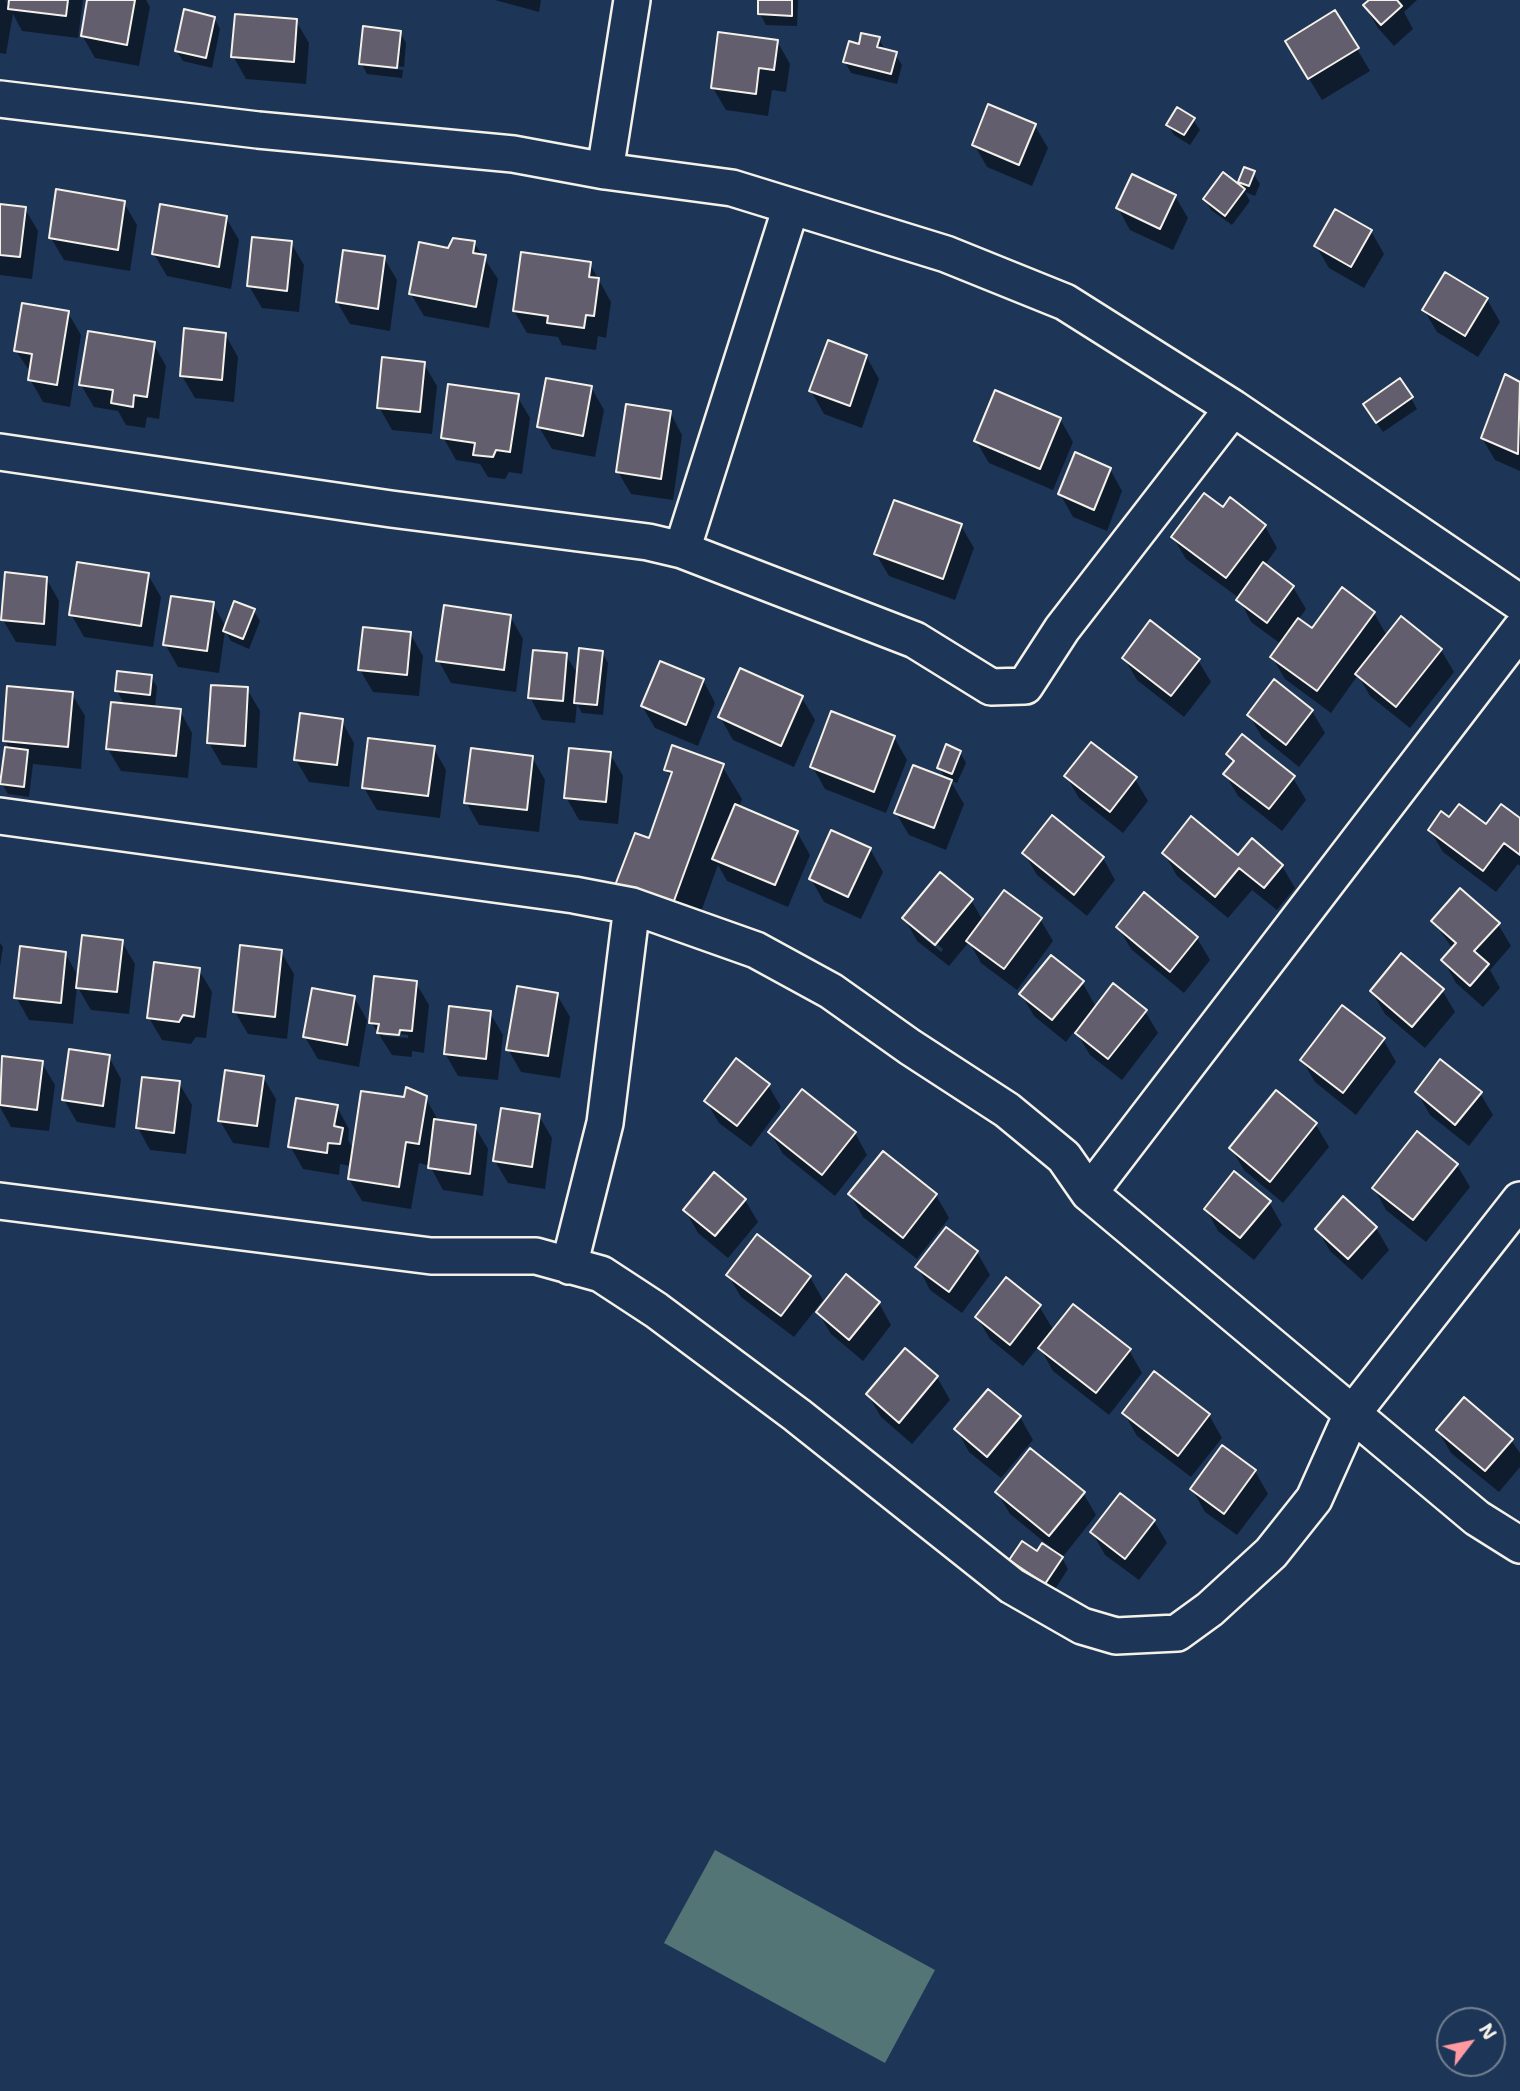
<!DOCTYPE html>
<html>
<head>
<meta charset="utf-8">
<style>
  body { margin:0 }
  #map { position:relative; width:1520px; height:2091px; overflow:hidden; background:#1d3557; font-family:"Shantell Sans",sans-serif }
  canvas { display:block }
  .north { position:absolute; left:1436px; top:2007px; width:70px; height:70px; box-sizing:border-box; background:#1d3557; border:2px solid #738091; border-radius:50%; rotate:58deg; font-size:19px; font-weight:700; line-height:28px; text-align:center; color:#f4f1e8 }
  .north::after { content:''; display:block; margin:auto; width:24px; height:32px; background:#ff9aa2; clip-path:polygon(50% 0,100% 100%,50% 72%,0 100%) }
</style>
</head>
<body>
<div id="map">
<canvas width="1520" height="2091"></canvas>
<div class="north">N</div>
</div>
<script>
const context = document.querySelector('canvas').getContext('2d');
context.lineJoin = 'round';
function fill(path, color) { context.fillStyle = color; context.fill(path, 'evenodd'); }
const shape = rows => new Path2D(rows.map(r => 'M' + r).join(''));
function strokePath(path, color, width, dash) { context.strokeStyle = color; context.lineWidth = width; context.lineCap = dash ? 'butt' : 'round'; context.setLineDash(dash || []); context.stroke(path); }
fill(shape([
  [715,1850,935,1970,885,2063,664,1943]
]), '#537575');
fill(shape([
  [0,0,5,0,10,7,10,0,83,0,78,38,22,31,13,14,6,54,0,53],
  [89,0,146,0,150,7,139,66,95,58,82,35],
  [495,0,541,0,539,12],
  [760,0,798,0,797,26,766,25,760,14],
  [1372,0,1417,0,1404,12,1413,29,1394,46,1378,28,1365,6],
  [214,18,220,29,212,68,183,61,176,50],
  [296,21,309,43,306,84,246,79,233,56],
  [400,32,406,43,404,67,366,62,366,66,403,70,402,78,367,74,361,63],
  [879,39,885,50,895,54,902,65,897,84,851,73,845,62,860,46],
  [777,41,790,64,786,92,772,90,768,116,726,110,713,88],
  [1357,49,1370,71,1322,100,1300,64],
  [1193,120,1200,130,1190,145,1174,135,1168,125],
  [1035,126,1048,148,1032,186,987,167,974,144],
  [1253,173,1260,184,1255,196,1245,192,1250,201,1232,225,1211,210,1205,199,1223,174,1245,191,1240,182],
  [1175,196,1188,218,1173,250,1130,230,1118,208],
  [124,203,137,225,130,271,64,260,51,238],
  [0,206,25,209,38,231,32,279,0,275],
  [226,218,239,240,231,289,167,276,154,254],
  [1371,231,1384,254,1364,288,1329,268,1316,246],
  [291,243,304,265,299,312,262,308,249,286],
  [474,243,498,279,489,328,424,316,411,294,449,250],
  [384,258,397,280,390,331,350,324,337,302],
  [590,264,611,302,606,338,598,336,596,350,562,345,558,337,527,333,514,311],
  [1487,299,1500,322,1478,357,1437,332,1424,310],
  [68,313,81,335,70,407,43,402,30,379,31,373,16,351],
  [225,334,238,357,234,402,195,398,182,376],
  [153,343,166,366,159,419,147,417,145,428,126,425,118,411,94,407,81,385],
  [866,356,879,379,862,428,824,414,811,391],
  [424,364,437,386,432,434,392,430,379,407],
  [1506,377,1520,384,1520,471,1495,460,1482,438],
  [591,387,604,410,595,457,552,449,539,427],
  [517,396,530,418,522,474,509,472,505,479,488,477,480,464,456,460,443,437],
  [1411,398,1417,409,1383,432,1371,415],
  [670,412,682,435,673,500,631,494,618,472],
  [1060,419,1073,442,1053,490,989,463,976,441],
  [1110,469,1122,491,1107,531,1073,517,1060,494],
  [1223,509,1265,526,1277,548,1265,565,1293,587,1306,609,1298,620,1312,630,1374,613,1387,636,1441,650,1454,672,1410,728,1370,696,1358,675,1331,713,1285,679,1272,657,1281,644,1251,622,1239,598,1186,559,1173,537],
  [961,526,974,548,955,600,889,576,876,554],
  [148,575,161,597,153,647,84,637,71,614],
  [46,578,59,601,56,646,16,642,3,620],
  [213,604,226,627,254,611,260,621,249,649,231,641,225,631,219,673,178,667,165,644],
  [510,616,523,639,516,692,451,683,438,660],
  [410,633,423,656,419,696,373,692,360,670],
  [602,652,608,663,603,715,582,713,577,704,575,723,542,720,530,697,566,655,578,675],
  [1124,658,1198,660,1211,682,1184,717,1137,680],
  [151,676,157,687,155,708,180,711,192,733,188,778,121,771,108,749,125,705,117,691],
  [703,680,715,703,698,746,655,728,642,706],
  [1274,682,1312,711,1325,733,1299,767,1262,737,1249,715],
  [247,689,260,711,257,768,222,765,209,743],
  [72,694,85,716,81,769,33,764,29,797,8,794,2,784,10,749,5,741],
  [802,698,815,720,794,767,733,740,720,717],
  [341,720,354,743,349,787,309,782,296,760],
  [894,737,907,760,886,813,825,789,812,766],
  [433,747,446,770,440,818,377,810,364,788],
  [960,752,966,763,957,783,950,780,964,804,946,850,909,835,896,813,946,780,939,767],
  [610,754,623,776,618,824,579,820,566,797],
  [1228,755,1293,778,1306,800,1282,831,1238,796,1225,774,1233,764],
  [532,757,545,780,539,832,479,825,466,802],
  [722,766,742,799,739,808,797,832,810,855,788,907,727,881,718,865,690,942,635,921,650,840,672,779,666,769],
  [1066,776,1135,779,1148,801,1123,833,1079,798],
  [1449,820,1486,827,1520,820,1520,866,1518,864,1496,892,1443,852,1430,830],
  [870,849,883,872,861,919,824,902,811,879],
  [1024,853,1103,858,1115,880,1087,916,1037,875],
  [1164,853,1239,857,1282,866,1295,888,1277,910,1252,890,1228,918,1177,876],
  [971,900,983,921,1040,919,1053,941,1017,990,981,963,969,942,949,966,917,941,904,918],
  [920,930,943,949,941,952,920,935],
  [1433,921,1498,924,1511,946,1490,970,1500,988,1483,1007,1456,983,1443,960,1453,949],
  [1118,927,1197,938,1210,960,1184,993,1131,949],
  [122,942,135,964,129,1014,91,1010,77,986,73,1024,29,1020,16,997,65,953,79,978],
  [0,943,3,947,0,966],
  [281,952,294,974,287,1039,248,1034,235,1012],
  [199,970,212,992,206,1038,196,1037,191,1044,162,1040,149,1018],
  [1082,982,1096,1007,1145,1011,1158,1033,1122,1080,1090,1055,1075,1030,1066,1042,1034,1016,1021,994],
  [416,983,429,1005,424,1053,412,1051,412,1057,392,1055,371,1022],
  [380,1032,408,1035,408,1038,384,1036],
  [1442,990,1455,1012,1425,1048,1385,1014,1372,992],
  [557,995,570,1017,560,1078,521,1072,508,1049],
  [354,997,367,1020,359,1067,318,1059,305,1037],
  [490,1013,503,1035,498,1080,458,1076,445,1053],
  [1383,1039,1396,1062,1356,1115,1315,1082,1302,1060],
  [109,1057,121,1079,115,1128,77,1122,64,1100],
  [3,1058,42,1063,55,1085,49,1131,11,1127,0,1107],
  [263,1077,276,1099,269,1148,233,1143,220,1121],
  [179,1083,192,1105,186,1154,150,1150,138,1128],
  [768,1085,781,1107,751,1147,719,1123,706,1101],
  [1276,1092,1316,1125,1329,1147,1283,1203,1244,1170,1231,1148],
  [1417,1092,1480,1093,1493,1115,1469,1146,1430,1115],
  [425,1097,438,1120,475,1127,488,1149,483,1196,443,1190,430,1166,419,1163,411,1209,362,1201,349,1179,351,1166,340,1164,339,1175,303,1169,290,1146,337,1107,349,1129,348,1140,354,1150,405,1099],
  [539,1116,552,1138,545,1189,508,1183,495,1161],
  [770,1132,855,1133,867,1155,835,1196,783,1154],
  [883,1153,936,1195,949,1218,917,1259,863,1217,850,1194],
  [1457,1165,1470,1187,1426,1242,1386,1210,1374,1188],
  [745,1200,758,1222,728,1258,698,1233,685,1210],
  [1269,1202,1282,1225,1254,1260,1218,1231,1206,1209],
  [1376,1228,1389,1250,1362,1280,1330,1251,1317,1229],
  [977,1252,990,1275,962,1313,930,1290,918,1267],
  [728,1275,810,1277,823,1300,794,1337,741,1297],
  [879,1303,891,1325,863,1361,831,1334,818,1312],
  [1039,1306,1054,1331,1129,1350,1142,1373,1109,1415,1053,1371,1039,1346,1023,1366,990,1339,977,1317],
  [937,1377,950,1400,912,1444,881,1417,868,1395],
  [1124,1413,1209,1415,1222,1438,1191,1477,1137,1436],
  [1020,1417,1033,1440,1001,1478,969,1452,957,1430],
  [1438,1431,1511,1440,1520,1453,1520,1467,1499,1492,1451,1453],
  [1255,1471,1268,1494,1237,1535,1205,1512,1192,1489],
  [997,1492,1083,1493,1096,1515,1062,1558,1068,1569,1052,1594,1018,1571,1011,1560,1054,1550,1010,1514],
  [1154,1521,1167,1543,1139,1580,1105,1555,1092,1532]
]), '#0007');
const building = shape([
  [9,0,68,0,66,16,8,9,9,0],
  [87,0,135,0,127,45,81,36,87,0],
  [758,0,792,0,792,16,758,14,758,0],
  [1369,0,1397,0,1402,6,1381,25,1363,5,1369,0],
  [184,9,215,17,206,58,175,51,184,9],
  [1335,10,1359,48,1308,79,1285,41,1335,10],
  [235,14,297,19,294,62,231,57,235,14],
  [363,26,401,31,397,68,359,64,363,26],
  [718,32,778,40,774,70,759,68,756,94,711,88,718,32],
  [861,33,880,37,877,47,897,52,891,74,843,62,849,41,859,44,861,33],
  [988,104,1036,124,1019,165,972,145,988,104],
  [1177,107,1195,118,1184,135,1166,125,1177,107],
  [1244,167,1255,171,1249,186,1238,182,1244,167],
  [1223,172,1245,189,1225,216,1203,199,1223,172],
  [1132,174,1176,195,1160,229,1116,208,1132,174],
  [56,189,125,201,118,250,49,238,56,189],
  [0,204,26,207,20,257,0,255,0,204],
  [160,204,227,216,219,267,152,254,160,204],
  [1335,209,1372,230,1351,267,1314,246,1335,209],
  [252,237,292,241,287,291,247,286,252,237],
  [453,238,475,241,473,253,486,255,476,307,409,294,419,242,448,248,453,238],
  [343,250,385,256,378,309,336,302,343,250],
  [521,252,591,262,589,277,599,278,594,316,586,315,584,328,547,323,548,316,513,311,521,252],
  [1445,272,1488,298,1465,336,1422,310,1445,272],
  [22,303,69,311,57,385,28,380,32,354,14,351,22,303],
  [184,328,226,333,222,380,180,376,184,328],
  [88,331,155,342,147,397,134,395,133,407,111,403,113,390,79,385,88,331],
  [828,340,867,355,850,406,809,391,828,340],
  [382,357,425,362,420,412,377,408,382,357],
  [1505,374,1520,382,1518,454,1481,438,1505,374],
  [546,378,592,386,583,436,537,427,546,378],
  [1400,378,1413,397,1376,423,1363,404,1400,378],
  [448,384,519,394,510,452,496,450,493,457,473,455,475,443,441,438,448,384],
  [995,390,1061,418,1040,469,974,441,995,390],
  [626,404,671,411,661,479,616,472,626,404],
  [1075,452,1111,468,1094,510,1058,494,1075,452],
  [1204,493,1223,507,1230,497,1266,525,1226,578,1171,537,1204,493],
  [894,500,962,524,943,579,874,554,894,500],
  [77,562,149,573,141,626,69,615,77,562],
  [1263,562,1294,586,1267,623,1236,600,1263,562],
  [5,572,47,577,44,624,1,620,5,572],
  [1342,587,1375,612,1317,691,1270,657,1298,618,1312,628,1342,587],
  [171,596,214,602,207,651,163,645,171,596],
  [234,601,255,609,243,639,223,631,234,601],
  [444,605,511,615,504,670,436,661,444,605],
  [1401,616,1442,649,1396,707,1355,674,1401,616],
  [1150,620,1200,659,1171,696,1122,658,1150,620],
  [363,627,411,632,407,675,358,670,363,627],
  [579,648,603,651,597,705,574,703,579,648],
  [533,650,567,653,563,701,528,698,533,650],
  [660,661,704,679,686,725,641,706,660,661],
  [740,668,803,696,781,746,718,717,740,668],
  [117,671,152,675,150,695,115,691,117,671],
  [1274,679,1313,710,1286,745,1247,715,1274,679],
  [211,685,248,687,245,746,207,743,211,685],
  [7,686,73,692,68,747,3,741,7,686],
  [111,702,181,709,176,756,106,749,111,702],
  [831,711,895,736,874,792,810,767,831,711],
  [300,713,343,719,337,765,294,760,300,713],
  [1242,734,1295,776,1269,809,1223,774,1234,761,1226,754,1242,734],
  [368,738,435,746,428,796,362,788,368,738],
  [1091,742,1137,777,1110,812,1064,776,1091,742],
  [946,744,961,751,952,774,937,768,946,744],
  [672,745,724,764,671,909,614,888,635,833,649,838,672,772,664,770,672,745],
  [5,747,28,750,24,787,0,784,5,747],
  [471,748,533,756,527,810,464,803,471,748],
  [569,748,611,752,606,802,564,798,569,748],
  [913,765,952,780,934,828,894,813,913,765],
  [735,804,798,831,775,885,712,859,735,804],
  [1459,804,1486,824,1501,804,1520,818,1520,855,1504,843,1483,871,1428,830,1441,811,1449,817,1459,804],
  [1052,815,1104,857,1074,895,1022,853,1052,815],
  [1191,816,1238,855,1252,838,1283,865,1264,888,1239,868,1215,897,1162,853,1191,816],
  [831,830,871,848,848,897,809,879,831,830],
  [940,872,973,899,935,945,902,918,940,872],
  [1460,888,1500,923,1474,951,1489,964,1470,986,1441,960,1456,943,1431,921,1460,888],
  [1004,890,1042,918,1004,969,966,941,1004,890],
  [1144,892,1198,937,1170,972,1116,927,1144,892],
  [82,935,123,940,117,992,76,988,82,935],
  [240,945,282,950,275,1017,233,1012,240,945],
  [20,946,66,952,61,1003,14,998,20,946],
  [1401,953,1444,989,1412,1027,1370,991,1401,953],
  [1051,955,1084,981,1052,1020,1019,994,1051,955],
  [154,962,200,968,194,1017,183,1015,179,1022,147,1018,154,962],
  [374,976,417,981,412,1031,400,1030,399,1035,377,1033,379,1024,369,1023,374,976],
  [1113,983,1147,1010,1108,1059,1075,1033,1113,983],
  [517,986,558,993,548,1056,506,1050,517,986],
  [312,988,355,996,347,1045,303,1037,312,988],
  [1342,1005,1385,1038,1343,1093,1300,1060,1342,1005],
  [449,1006,491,1011,486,1059,444,1054,449,1006],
  [69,1049,110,1055,103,1106,62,1100,69,1049],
  [2,1056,43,1061,37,1110,0,1105,2,1056],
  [736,1058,770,1084,737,1126,704,1101,736,1058],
  [1440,1059,1482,1092,1455,1125,1415,1092,1440,1059],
  [225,1070,264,1076,257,1126,218,1121,225,1070],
  [142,1077,180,1081,174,1133,136,1128,142,1077],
  [406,1087,427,1096,419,1144,406,1142,399,1187,348,1179,361,1091,404,1097,406,1087],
  [802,1089,856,1132,822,1175,768,1132,802,1089],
  [1276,1090,1317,1123,1270,1182,1229,1148,1276,1090],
  [296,1098,338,1105,334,1126,343,1128,340,1144,328,1143,327,1153,288,1147,296,1098],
  [501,1108,540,1114,532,1167,493,1161,501,1108],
  [434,1119,476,1125,470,1174,428,1168,434,1119],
  [1417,1131,1458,1164,1413,1220,1372,1188,1417,1131],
  [883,1151,937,1194,903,1238,848,1194,883,1151],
  [1234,1171,1271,1201,1240,1238,1204,1209,1234,1171],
  [714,1172,746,1199,715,1236,683,1210,714,1172],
  [1343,1196,1377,1227,1348,1259,1315,1229,1343,1196],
  [946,1227,978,1251,949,1292,915,1267,946,1227],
  [757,1234,811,1276,781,1316,726,1275,757,1234],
  [846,1274,880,1302,849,1340,816,1312,846,1274],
  [1006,1277,1041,1305,1010,1345,975,1317,1006,1277],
  [1073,1304,1131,1349,1096,1393,1038,1348,1073,1304],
  [905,1348,938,1376,899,1423,866,1394,905,1348],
  [1154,1371,1210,1414,1178,1456,1122,1413,1154,1371],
  [988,1389,1021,1416,987,1457,954,1429,988,1389],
  [1464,1397,1513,1439,1485,1471,1436,1430,1464,1397],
  [1222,1445,1256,1470,1224,1514,1190,1489,1222,1445],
  [1030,1448,1085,1492,1049,1536,995,1492,1030,1448],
  [1120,1493,1155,1520,1125,1559,1090,1532,1120,1493],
  [1022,1541,1037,1551,1042,1543,1063,1557,1045,1584,1009,1560,1022,1541]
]);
fill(building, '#625e6e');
strokePath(building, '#f4f1e8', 2);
const street = shape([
  [0,99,258,130,513,154,605,171,732,188,946,254,1065,302,1233,408,1520,603],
  [605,171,632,0],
  [0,452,391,509,648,542,682,550,915,640,991,687,1025,686,1062,629,1233,408],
  [682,550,791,207],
  [0,816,574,895,632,906,756,950,831,991,910,1047,1007,1110,1064,1157,1089,1193,1477,1518,1520,1545],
  [1089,1193,1520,630],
  [0,1201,431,1256,536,1256,601,1274,656,1310,797,1415,1012,1586,1082,1626,1116,1636,1177,1633,1210,1609,1271,1553,1314,1499,1352,1414,1520,1200],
  [569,1266,605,1123,632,906]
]);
strokePath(street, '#f4f1e8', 40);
strokePath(street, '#1d3557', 35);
</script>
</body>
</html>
